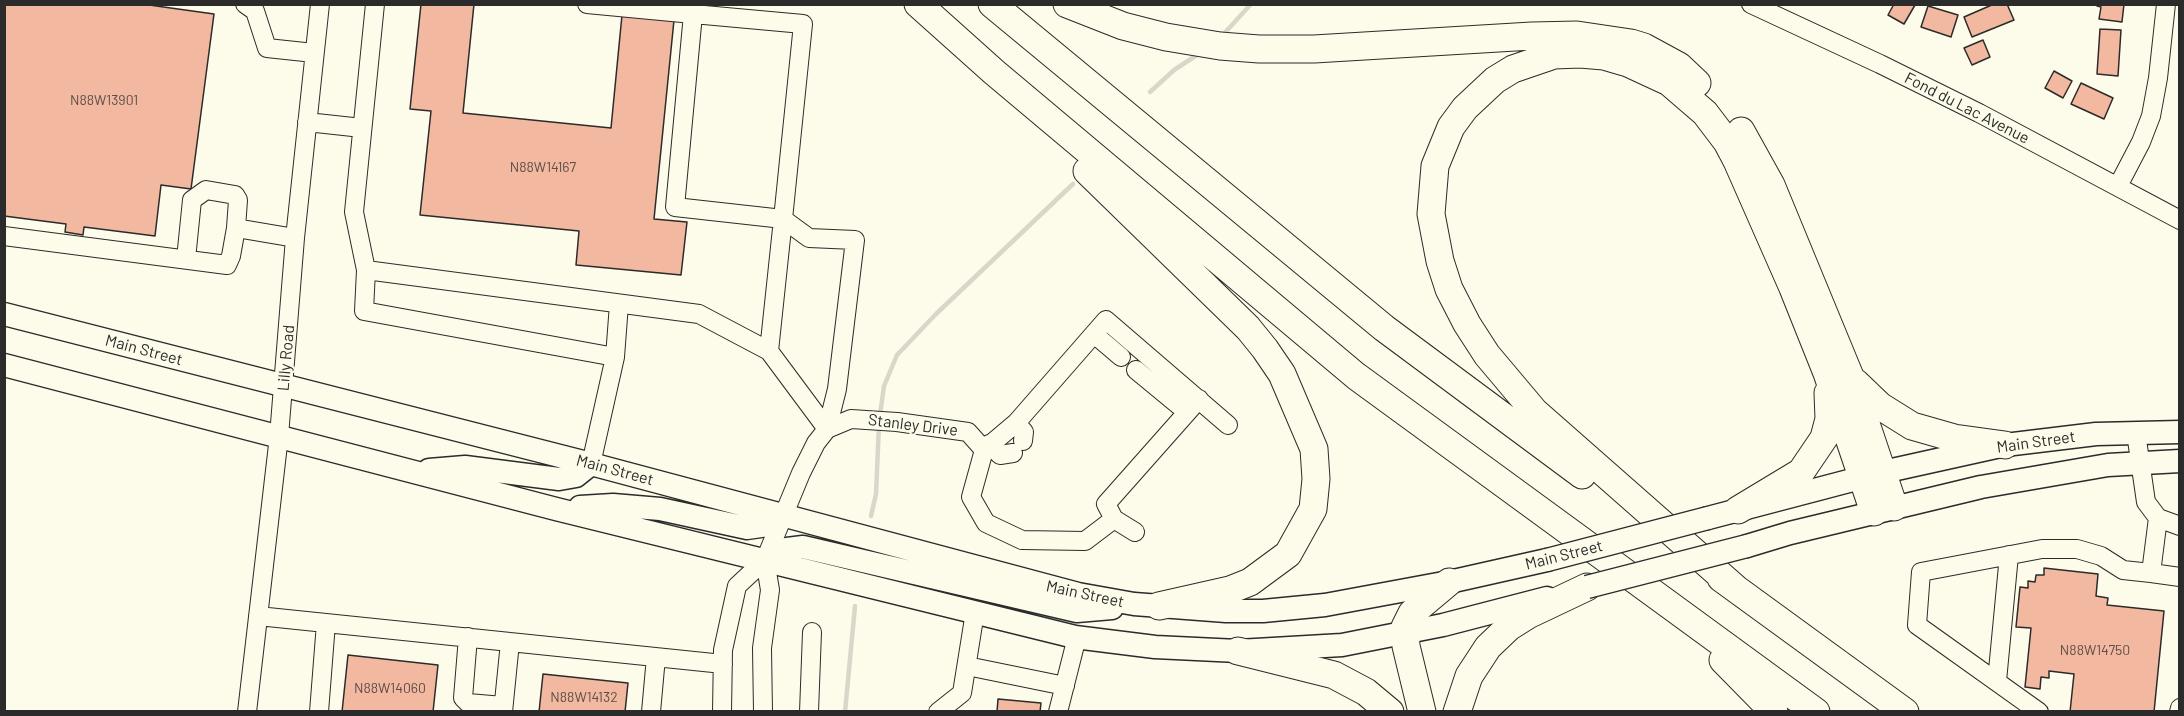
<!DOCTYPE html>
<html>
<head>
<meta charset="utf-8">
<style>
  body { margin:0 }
  #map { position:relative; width:2184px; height:716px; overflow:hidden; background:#fdfbea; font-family:Barlow,sans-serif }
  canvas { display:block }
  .frame { position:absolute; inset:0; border:6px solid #2b2b2b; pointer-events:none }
</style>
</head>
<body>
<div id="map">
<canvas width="2184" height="716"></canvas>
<div class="frame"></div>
</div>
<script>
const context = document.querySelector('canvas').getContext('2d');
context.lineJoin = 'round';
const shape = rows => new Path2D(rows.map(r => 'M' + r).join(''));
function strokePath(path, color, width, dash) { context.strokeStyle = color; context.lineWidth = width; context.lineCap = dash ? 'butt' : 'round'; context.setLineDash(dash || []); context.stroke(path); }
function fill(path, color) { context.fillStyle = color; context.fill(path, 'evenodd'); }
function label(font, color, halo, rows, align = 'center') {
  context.font = font + ' Barlow,sans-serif'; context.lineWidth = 4.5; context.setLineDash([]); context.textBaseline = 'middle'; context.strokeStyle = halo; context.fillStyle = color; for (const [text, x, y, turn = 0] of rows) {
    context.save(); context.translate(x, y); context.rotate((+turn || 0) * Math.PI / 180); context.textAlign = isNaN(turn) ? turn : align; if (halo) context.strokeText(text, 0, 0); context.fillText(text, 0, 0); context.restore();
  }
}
strokePath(shape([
  [1221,37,1251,4],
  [1150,92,1174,70,1200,53],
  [880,415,884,386,897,355,936,314,1073,184],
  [871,516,876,494,879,424],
  [845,712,855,606]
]), '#d8d7c9', 4.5);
const building = shape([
  [4,4,142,4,214,14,191,189,161,185,155,236,84,227,83,235,65,232,66,224,4,216,4,4],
  [421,4,474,4,463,113,611,128,622,15,674,20,654,219,687,222,681,275,576,265,579,231,420,215,431,111,410,109,421,4],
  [1894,4,1915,5,1904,24,1888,15,1894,4],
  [1994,4,2007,4,2014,20,1972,37,1964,17,1994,4],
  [2098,4,2124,4,2122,22,2099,19,2101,7,2097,6,2098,4],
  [1928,6,1958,15,1951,37,1921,27,1928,6],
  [2100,29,2121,30,2118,76,2097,74,2100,29],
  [1983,40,1990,57,1972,65,1964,48,1983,40],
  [2054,71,2072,81,2063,98,2045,88,2054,71],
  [2081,83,2113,98,2104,119,2071,104,2081,83],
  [2044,568,2098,574,2096,596,2108,598,2107,605,2164,611,2154,712,2070,712,2074,674,2049,671,2049,678,2041,677,2040,689,2025,687,2031,628,2016,627,2020,587,2028,588,2028,581,2035,582,2036,575,2044,575,2044,568],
  [348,655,438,665,433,712,342,712,348,655],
  [543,674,628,683,625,712,539,712,543,674],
  [998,699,1041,703,1040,712,997,712,998,699]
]);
fill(building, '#f2b8a0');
strokePath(building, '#2b2b2b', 1.5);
const minor = shape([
  [245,4,255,11,267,48,314,53],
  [587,4,693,14],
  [1751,4,1880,64,1979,113,2180,220],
  [307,122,362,128],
  [2118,186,2141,142,2151,116,2158,78,2166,4],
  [4,236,227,265,231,256,236,228,295,238],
  [186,259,192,200,206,190,235,195,238,200,236,228],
  [366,270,354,212,375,4],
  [1094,334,1121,357],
  [615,357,619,304],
  [1136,370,1187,412],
  [1016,423,1024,432,1023,441],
  [827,429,769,351,783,219,803,24,693,14,675,207,783,219,809,238,855,240,837,389,827,429],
  [2136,433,2146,502,2158,518,2180,526],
  [989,444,1000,455,1013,453],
  [591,464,615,357,364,311,366,270,699,314,769,351],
  [1114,519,1106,504,1199,399],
  [1135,532,1114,519,1085,541,1022,540,986,523,971,497,984,450,1016,423,1106,320,1228,425],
  [2151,573,2180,577],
  [258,616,723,664],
  [468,637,463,698,468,703,503,706],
  [967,666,1065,686],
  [1997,681,2009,555],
  [247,712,279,436,295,238,320,4],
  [319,712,326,623],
  [503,712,510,642],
  [651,712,656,657],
  [722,712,723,650,737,586,765,560,801,473,816,443,827,429,851,419,897,422,968,432,984,450],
  [763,712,762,648,770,590,765,560],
  [809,712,812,632],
  [938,712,962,693,975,612],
  [1058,712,1077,637],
  [2039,712,1917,625,1921,572,2042,549,2077,549,2101,556,2123,570,2151,573,2158,518],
  [2179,712,2180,708]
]);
const major = shape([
  [4,314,591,464,1078,594,1134,604,1226,611,1263,611,1325,605,1449,582,1547,560],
  [4,365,556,509,1075,637,1155,647,1238,651,1342,645,1443,625,1547,598],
  [429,470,465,467,559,479,576,476,591,464],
  [580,507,613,505,660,509,747,528,768,525,784,516],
  [1708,518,1883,472,2005,445,2096,434,2180,432],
  [1747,546,1790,533,1981,487,2108,465,2180,461],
  [765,560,779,550,803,547,1077,611,1112,608]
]);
const highway = shape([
  [918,4,994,72,1356,376,1816,712],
  [992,4,1384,328,1582,475],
  [1067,4,1123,26,1166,37,1220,46,1259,49,1314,49,1532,36,1577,35,1631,43,1644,47,1679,66,1697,83],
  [1741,131,1771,185,1851,379,1894,507],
  [1087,171,1248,328,1265,349,1282,374,1314,449,1316,479,1313,509,1288,554,1250,582,1230,590,1159,606],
  [1856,383,1880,406,1912,426,1954,438,2005,445],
  [1738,510,1801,472,1824,438,1829,419,1828,393],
  [1721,578,1905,712],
  [1735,588,1535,412,1487,355,1467,324,1449,289,1440,261,1431,214,1435,166,1451,127,1465,108,1495,80,1513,69,1554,55,1580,54,1604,56,1628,63,1669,82,1705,113,1727,142,1737,161,1793,288,1827,373,1874,512],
  [1238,651,1334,675,1366,692,1390,712],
  [1723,660,1774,712],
  [1422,712,1406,646,1405,627,1412,613,1449,582],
  [1457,712,1469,676,1488,647,1509,627,1528,615,1587,587]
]);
strokePath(minor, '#2b2b2b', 20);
strokePath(major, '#2b2b2b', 25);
strokePath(highway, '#2b2b2b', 29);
strokePath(minor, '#fdfbea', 18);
strokePath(major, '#fdfbea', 22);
strokePath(highway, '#fdfbea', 27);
const majorBridge = shape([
  [1547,560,1708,518],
  [1587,587,1747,546]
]);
strokePath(majorBridge, '#2b2b2b', 25, []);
strokePath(majorBridge, '#fdfbea', 22);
label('14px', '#5d4e48', null, [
  ["N88W13901",104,100],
  ["N88W14167",543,167],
  ["N88W14750",2095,650],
  ["N88W14060",390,688],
  ["N88W14132",584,697]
]);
label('16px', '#2b2b2b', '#fdfbea', [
  ["Fond du Lac Avenue",1967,108,27],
  ["Main Street",144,350,15],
  ["Lilly Road",286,358,-85],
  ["Stanley Drive",913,425,7],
  ["Main Street",2036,442,-8],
  ["Main Street",615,470,15],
  ["Main Street",1564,555,-14],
  ["Main Street",1085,594,12]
]);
</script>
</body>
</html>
